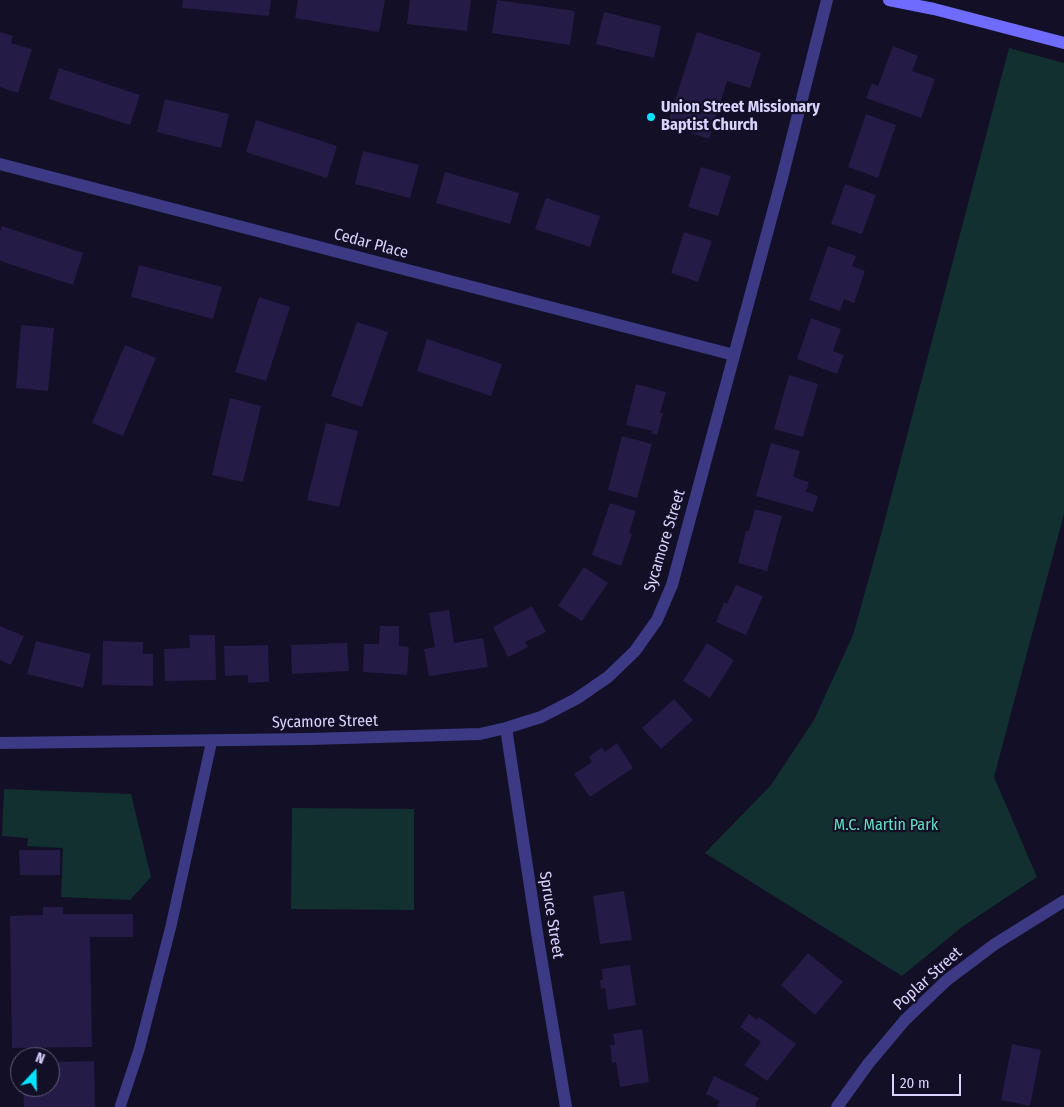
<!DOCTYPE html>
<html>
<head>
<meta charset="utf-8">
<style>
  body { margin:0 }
  #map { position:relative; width:1064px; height:1107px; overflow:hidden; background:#130f26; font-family:"Fira Sans Condensed",sans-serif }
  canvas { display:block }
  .north { position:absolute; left:10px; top:1047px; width:50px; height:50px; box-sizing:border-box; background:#130f26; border:1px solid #625e7d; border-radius:50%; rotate:21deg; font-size:14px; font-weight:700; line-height:20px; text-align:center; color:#d9d4ff }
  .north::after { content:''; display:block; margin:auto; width:18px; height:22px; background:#00e5ff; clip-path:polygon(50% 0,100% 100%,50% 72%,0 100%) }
  .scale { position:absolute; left:892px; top:1074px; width:69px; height:22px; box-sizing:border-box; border:2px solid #d9d4ff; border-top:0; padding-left:6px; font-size:15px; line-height:18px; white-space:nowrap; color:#d9d4ff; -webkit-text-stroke:4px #130f26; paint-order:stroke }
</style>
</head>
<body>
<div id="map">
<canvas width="1064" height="1107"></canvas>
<div class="north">N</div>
<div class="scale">20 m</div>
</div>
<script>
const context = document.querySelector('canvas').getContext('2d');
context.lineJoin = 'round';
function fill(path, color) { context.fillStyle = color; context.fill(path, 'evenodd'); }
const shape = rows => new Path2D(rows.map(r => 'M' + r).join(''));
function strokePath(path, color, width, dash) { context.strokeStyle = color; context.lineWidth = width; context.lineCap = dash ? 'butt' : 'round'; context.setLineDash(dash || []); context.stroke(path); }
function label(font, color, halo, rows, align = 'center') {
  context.font = font + ' "Fira Sans Condensed",sans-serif'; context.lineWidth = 4.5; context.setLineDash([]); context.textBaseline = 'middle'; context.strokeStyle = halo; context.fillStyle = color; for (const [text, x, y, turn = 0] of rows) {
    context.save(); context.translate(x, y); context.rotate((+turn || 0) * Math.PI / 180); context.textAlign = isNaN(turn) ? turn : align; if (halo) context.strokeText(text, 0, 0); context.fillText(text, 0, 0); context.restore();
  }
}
fill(shape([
  [1009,48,1064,63,1064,514,994,777,1037,877,962,927,902,976,705,853,771,785,814,720,853,635,879,542],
  [4,789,131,794,151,877,130,900,61,897,63,848,27,846,28,838,2,836],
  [292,808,414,809,414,910,291,909]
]), '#12302f');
fill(shape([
  [183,0,271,0,269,16,182,8],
  [298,0,385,0,379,32,295,18],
  [410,0,471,0,467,31,407,24],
  [497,0,575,11,570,45,492,33],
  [604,12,661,26,654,58,596,44],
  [0,32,13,36,11,43,32,49,18,93,0,87],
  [697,32,761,53,750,88,727,81,709,139,667,125],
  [893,46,918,56,912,71,935,79,921,118,866,98,872,83,878,86],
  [59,68,140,95,130,125,49,99],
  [165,99,229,114,221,148,157,132],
  [866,114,896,125,878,178,848,167],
  [256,120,337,146,327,178,246,152],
  [363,151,419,165,410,198,355,184],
  [701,167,731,176,718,216,688,207],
  [445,172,519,193,510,224,436,203],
  [845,184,876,195,862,234,831,224],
  [546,198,600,216,590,247,535,229],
  [2,226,83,253,73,285,0,261,0,231],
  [684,232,712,241,698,282,671,273],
  [828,246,856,256,852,266,865,271,854,303,844,299,840,311,809,300],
  [139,265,222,287,213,319,131,297],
  [259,297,290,307,266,381,235,372],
  [811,318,841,329,833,351,844,355,837,374,797,359],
  [357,322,388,332,362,407,331,396],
  [21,325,54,328,48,391,16,388],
  [427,339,502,364,491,396,417,371],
  [125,345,156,358,123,436,92,423],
  [789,375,818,384,803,437,774,429],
  [636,384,666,392,660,413,663,413,657,435,651,433,652,431,626,425],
  [230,398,261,406,243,482,212,475],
  [326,423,358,431,339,507,307,500],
  [622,436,652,444,637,498,608,490],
  [771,443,800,451,793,477,809,482,806,492,818,496,813,512,756,496],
  [610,503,636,511,629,533,632,534,621,566,592,555],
  [755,509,782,516,767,571,738,563,746,531,749,531],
  [584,567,608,583,582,621,558,606],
  [736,585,763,596,746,635,716,622,724,602,727,604],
  [532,606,546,632,525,642,528,647,508,657,493,627],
  [449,610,454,643,483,638,488,667,429,676,424,649,435,647,429,613],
  [0,626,24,636,11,665,0,660],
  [380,626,399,626,399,646,409,647,407,675,363,672,364,644,379,644],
  [189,635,215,635,216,680,165,681,164,649,190,648],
  [36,641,91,654,83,688,27,674],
  [103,641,143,642,143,654,153,654,153,686,102,685],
  [347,643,349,671,292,674,291,645],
  [707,643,734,660,710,698,683,681],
  [268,645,269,682,248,683,248,675,225,676,224,646],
  [674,699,693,720,661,749,642,728],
  [617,743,633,768,590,797,574,774,592,762,589,757,602,747,605,752],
  [19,850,60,850,60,875,20,875],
  [624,891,632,940,600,944,593,896],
  [43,907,63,907,63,914,133,914,133,937,90,937,92,1047,12,1048,10,916,43,915],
  [808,953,843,982,815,1015,781,985],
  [630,965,636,1005,608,1010,605,988,601,989,600,980,603,980,602,969],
  [749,1014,757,1020,759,1017,796,1044,767,1081,744,1065,761,1042,740,1027],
  [642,1029,649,1082,620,1087,616,1062,612,1063,610,1045,615,1045,613,1034],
  [1012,1044,1041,1050,1030,1106,1001,1100],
  [94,1061,95,1107,24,1107,23,1087,50,1087,50,1062],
  [714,1076,759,1098,755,1105,759,1107,717,1107,720,1101,706,1094]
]), '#241b47');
strokePath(shape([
  [120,1107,139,1050,171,926,212,740]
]), '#3d3a85', 11);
strokePath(shape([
  [0,164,734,355],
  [506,728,538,939,566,1107],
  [0,743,310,739,480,734,506,728,541,717,576,699,608,677,635,651,657,620,672,585,782,178,827,0],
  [837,1107,868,1064,905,1020,947,980,995,944,1064,901]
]), '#3d3a85', 12);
strokePath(shape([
  [889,0,934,9,1064,43]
]), '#6f6bff', 12);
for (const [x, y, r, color] of [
  [651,117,5,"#00e5ff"]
]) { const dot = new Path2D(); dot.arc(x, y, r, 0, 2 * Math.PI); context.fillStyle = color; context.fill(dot); strokePath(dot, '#130f26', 2); }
label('bold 16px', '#d9d4ff', '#130f26', [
  ["Union Street Missionary",661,108],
  ["Baptist Church",661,126]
], 'left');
label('16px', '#d9d4ff', '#130f26', [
  ["Cedar Place",371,244,15],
  ["Sycamore Street",665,541,-73],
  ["Sycamore Street",325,722,-1],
  ["Spruce Street",551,915,81],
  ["Poplar Street",928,979,-42]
]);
label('16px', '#5fe0c0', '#130f26', [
  ["M.C. Martin Park",886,826]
]);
</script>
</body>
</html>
